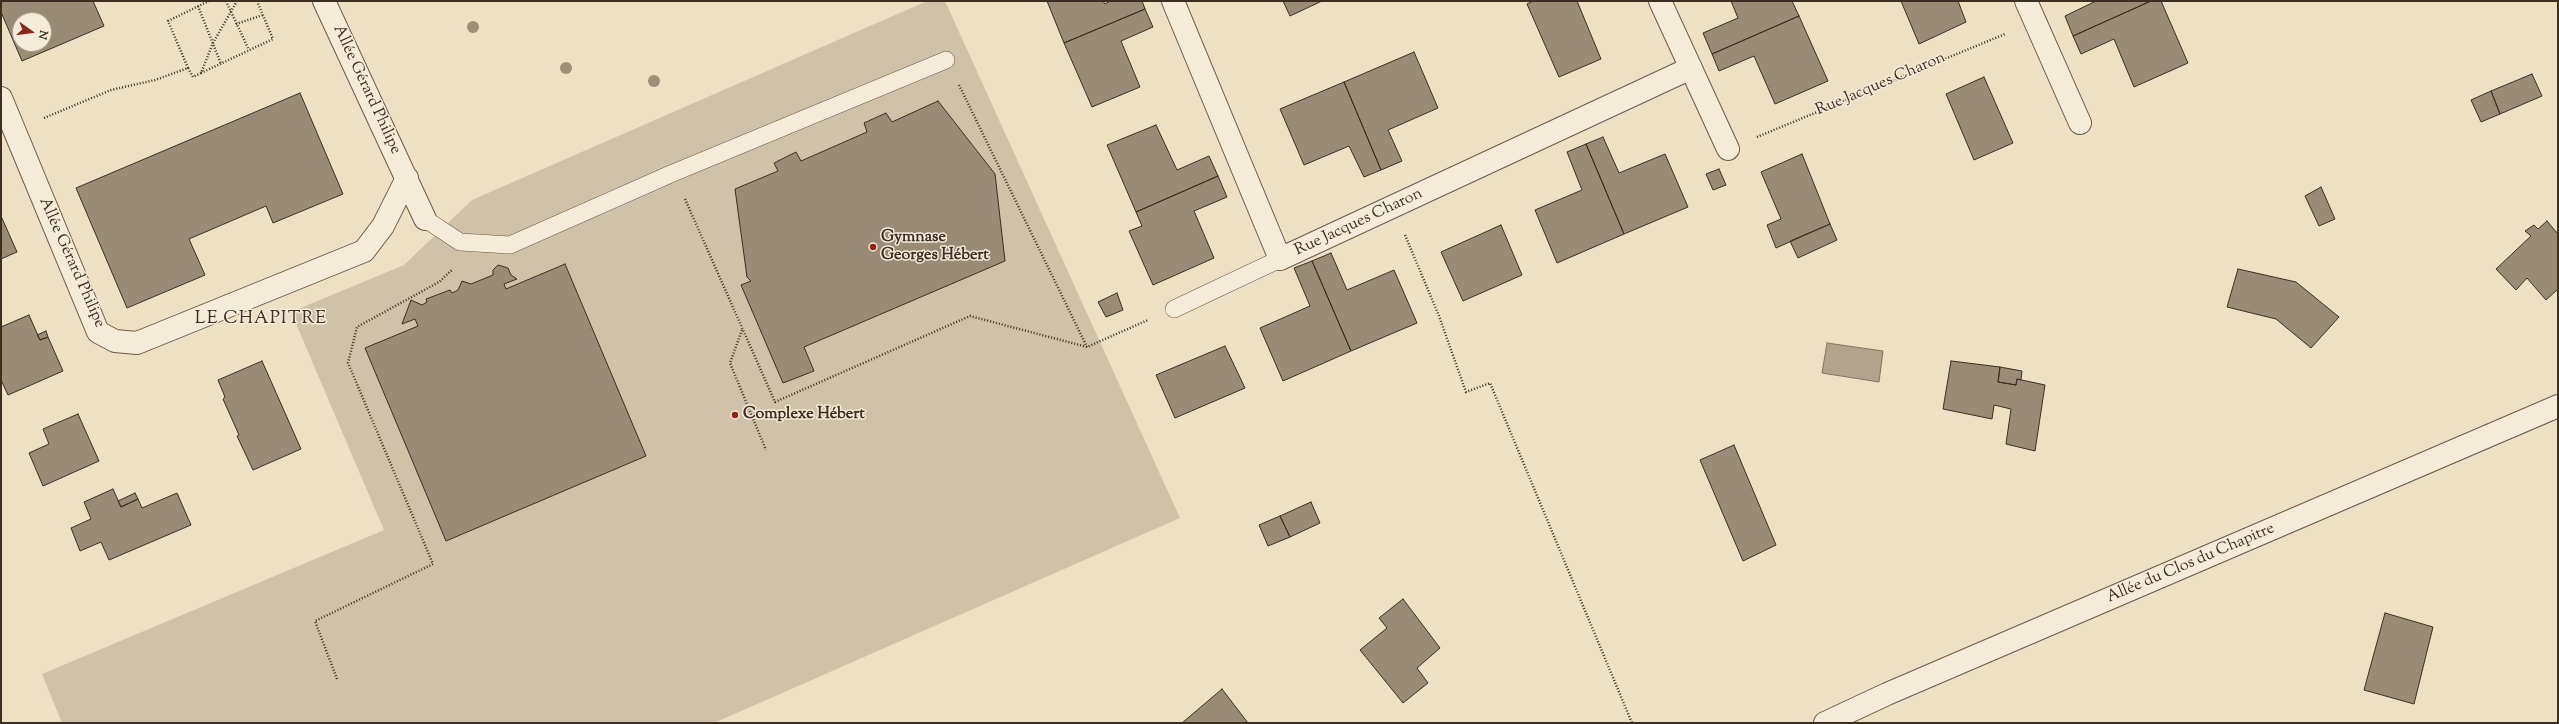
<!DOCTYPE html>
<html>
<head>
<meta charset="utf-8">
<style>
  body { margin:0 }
  #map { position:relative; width:2559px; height:724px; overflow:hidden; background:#eee0c3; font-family:"Sorts Mill Goudy",serif }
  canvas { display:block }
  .frame { position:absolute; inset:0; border:2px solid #3d2e22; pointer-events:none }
  .north { position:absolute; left:12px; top:12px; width:40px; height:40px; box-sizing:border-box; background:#f4ebd8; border:1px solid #ab9f8f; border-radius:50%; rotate:104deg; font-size:11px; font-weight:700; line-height:16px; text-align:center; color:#3d2e22 }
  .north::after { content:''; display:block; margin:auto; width:14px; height:18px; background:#8f2418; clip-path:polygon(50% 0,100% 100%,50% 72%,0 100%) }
</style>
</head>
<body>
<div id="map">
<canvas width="2559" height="724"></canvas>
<div class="frame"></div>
<div class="north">N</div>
</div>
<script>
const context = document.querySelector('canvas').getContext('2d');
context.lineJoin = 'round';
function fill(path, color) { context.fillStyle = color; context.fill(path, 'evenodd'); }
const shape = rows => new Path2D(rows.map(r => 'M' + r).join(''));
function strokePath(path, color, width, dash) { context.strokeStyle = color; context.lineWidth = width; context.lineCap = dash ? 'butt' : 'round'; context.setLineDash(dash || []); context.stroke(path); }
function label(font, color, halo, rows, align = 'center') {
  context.font = font + ' "Sorts Mill Goudy",serif'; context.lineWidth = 3; context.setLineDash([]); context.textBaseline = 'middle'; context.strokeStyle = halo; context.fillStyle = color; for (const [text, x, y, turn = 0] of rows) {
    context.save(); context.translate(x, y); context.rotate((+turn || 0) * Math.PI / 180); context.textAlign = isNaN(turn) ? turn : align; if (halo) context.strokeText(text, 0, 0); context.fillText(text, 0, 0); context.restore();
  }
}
fill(shape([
  [927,1,945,1,1180,518,714,723,62,723,42,674,384,530,291,312,404,265,472,200]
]), '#d0c2a8');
const water = shape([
  [1827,343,1883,351,1879,382,1822,373,1827,343]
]);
fill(water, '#b2a38c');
strokePath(water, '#837462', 1);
const building = shape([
  [1,1,93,1,104,26,22,61,1,12,1,1],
  [20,20,44,20,44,44,20,44,20,20],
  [1047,1,1103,1,1105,4,1110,1,1142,1,1145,9,1064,43,1047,1],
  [1283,1,1322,1,1290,16,1283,1],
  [1533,1,1577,1,1601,59,1559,77,1527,4,1533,1],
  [1731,1,1792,1,1799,16,1712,54,1703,33,1738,18,1731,1],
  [1901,1,1958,1,1966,22,1919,44,1901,1],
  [2096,1,2151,1,2073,36,2065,16,2096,1],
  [2151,1,2161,1,2188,63,2134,87,2114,39,2081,54,2073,36,2151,1],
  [1145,9,1153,27,1121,41,1140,87,1092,107,1064,43,1145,9],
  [1799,16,1828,81,1775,104,1754,56,1719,71,1712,54,1799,16],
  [1414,52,1438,108,1388,130,1402,161,1381,170,1344,82,1414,52],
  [2532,74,2542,96,2500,114,2491,91,2532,74],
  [1984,77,2013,143,1974,160,1946,94,1984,77],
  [1344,82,1381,170,1364,177,1349,146,1304,165,1280,109,1344,82],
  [2491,91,2500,114,2481,122,2471,100,2491,91],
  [300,93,343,194,273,223,266,206,189,239,205,275,127,308,76,188,300,93],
  [938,101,995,174,1005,261,804,347,814,371,783,383,741,285,751,281,747,277,735,189,778,171,774,163,796,152,801,161,867,132,864,123,886,113,892,122,938,101],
  [1156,125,1177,170,1209,156,1218,176,1136,212,1107,145,1156,125],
  [1603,137,1619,173,1665,154,1688,207,1624,234,1586,144,1603,137],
  [1586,144,1624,234,1557,263,1535,210,1582,190,1567,152,1586,144],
  [1802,154,1830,224,1776,248,1767,225,1781,219,1761,172,1802,154],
  [1719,169,1726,185,1713,190,1706,174,1719,169],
  [1218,176,1227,197,1194,211,1214,258,1153,285,1129,231,1142,226,1136,212,1218,176],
  [2321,187,2335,219,2319,226,2305,196,2321,187],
  [1,216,17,252,1,259,1,216],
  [2547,221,2558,234,2558,289,2546,300,2527,278,2516,290,2496,269,2531,236,2525,231,2534,225,2538,229,2547,221],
  [1830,224,1837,240,1798,258,1790,241,1830,224],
  [1501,225,1522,275,1463,301,1441,252,1501,225],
  [1331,253,1347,290,1394,270,1417,323,1351,351,1312,261,1331,253],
  [1312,261,1351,351,1283,381,1260,328,1310,306,1294,268,1312,261],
  [565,264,646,456,446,541,365,348,418,326,415,319,402,324,411,300,422,305,427,302,426,299,450,290,452,293,458,290,462,281,471,284,493,275,493,270,498,265,508,268,511,275,517,279,504,284,506,289,565,264],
  [2238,269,2296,282,2339,317,2311,348,2276,319,2227,307,2238,269],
  [1117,293,1123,310,1106,317,1098,302,1117,293],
  [29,315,40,340,48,337,63,371,8,395,1,380,1,327,29,315],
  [46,331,48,337,40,340,37,335,46,331],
  [1225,346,1245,388,1175,418,1156,375,1225,346],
  [262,361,301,449,253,470,237,436,239,435,223,399,225,397,218,380,262,361],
  [1951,361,2000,367,1998,382,2016,385,2017,379,2045,385,2035,451,2006,444,2011,409,1994,405,1992,419,1943,409,1951,361],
  [2000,367,2022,371,2021,380,2017,379,2016,385,1998,382,2000,367],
  [78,414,99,461,43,486,29,453,49,444,43,429,78,414],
  [1734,445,1776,545,1743,561,1700,460,1734,445],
  [113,489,121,507,138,499,142,508,177,493,191,525,109,560,101,542,80,551,71,528,91,519,84,502,113,489],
  [135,493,138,499,121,507,118,501,135,493],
  [1311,502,1320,523,1290,537,1280,516,1311,502],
  [1280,516,1290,537,1268,546,1259,525,1280,516],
  [1403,599,1440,648,1417,668,1428,683,1403,703,1360,650,1387,628,1379,618,1403,599],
  [2385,613,2433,627,2414,704,2364,690,2385,613],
  [1222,689,1248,723,1182,723,1222,689]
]);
fill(building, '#998b76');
strokePath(building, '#3d2e22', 1);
const lane = shape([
  [425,219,460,242,510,245,673,173,946,60],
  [1174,309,1280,259]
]);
const street = shape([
  [324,1,425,219],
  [1173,1,1280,259,1691,68],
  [1660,1,1728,149],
  [2026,1,2080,123],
  [1,98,98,332,115,341,137,343,364,251,383,226,407,178],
  [1825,723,1887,694,2558,406]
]);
strokePath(lane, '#695a4a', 18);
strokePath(street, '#695a4a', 24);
strokePath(shape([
  [226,1,249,50],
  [198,6,221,64],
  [236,24,263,15],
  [188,68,168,21,209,1],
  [201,73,273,39,257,1],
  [959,85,1087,347],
  [44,118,111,90,155,80,188,68,193,77,201,73,213,43,237,1],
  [1757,137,2005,34],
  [685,199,775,402,970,316,1087,347,1148,320],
  [1405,235,1439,316,1466,392,1490,383,1632,723],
  [742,330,730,363,766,450],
  [337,679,315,621,433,564,348,363,357,327,439,282,453,269]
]), '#3d2e22', 2.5, [1, 2]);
strokePath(lane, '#f4ebd8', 17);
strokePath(street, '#f4ebd8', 22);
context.fillStyle = '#9d8f79';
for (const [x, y] of [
  [473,27],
  [566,68],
  [654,81]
]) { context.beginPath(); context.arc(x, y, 6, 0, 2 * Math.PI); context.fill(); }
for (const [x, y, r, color] of [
  [873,247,4,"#8f2418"],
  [735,415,4,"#8f2418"]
]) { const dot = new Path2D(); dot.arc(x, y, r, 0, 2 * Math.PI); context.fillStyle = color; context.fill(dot); strokePath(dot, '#f4ebd8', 1.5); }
label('16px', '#3d2e22', '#f4ebd8', [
  ["Rue Jacques Charon",1881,85,-23],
  ["Allée Gérard Philipe",366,90,65],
  ["Rue Jacques Charon",1359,223,-25],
  ["Allée Gérard Philipe",71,263,66],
  ["Allée du Clos du Chapitre",2191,564,-23]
]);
label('bold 16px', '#3d2e22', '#f4ebd8', [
  ["Gymnase",881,238],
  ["Georges Hébert",881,256],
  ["Complexe Hébert",743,415]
], 'left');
context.letterSpacing = '1px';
label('18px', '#3d2e22', '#f4ebd8', [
  ["LE CHAPITRE",261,320]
]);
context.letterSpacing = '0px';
</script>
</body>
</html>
